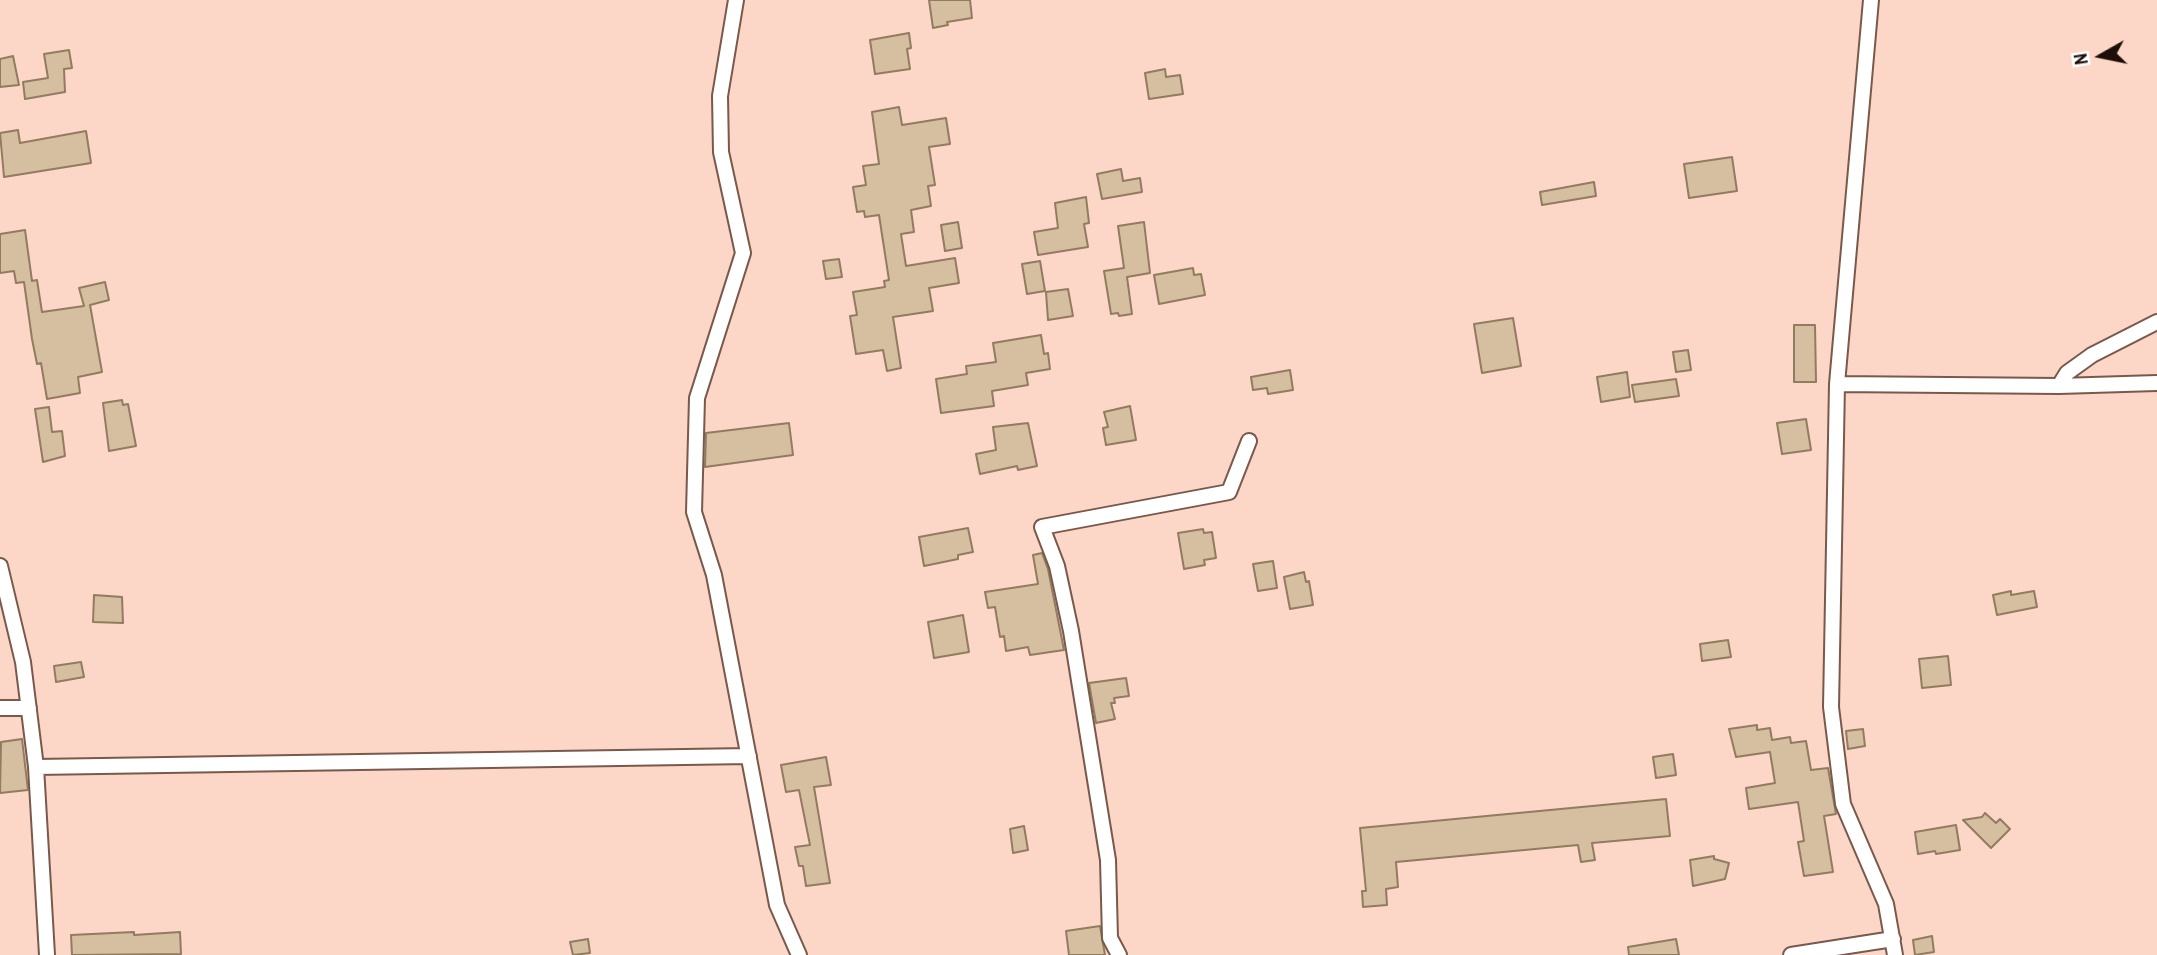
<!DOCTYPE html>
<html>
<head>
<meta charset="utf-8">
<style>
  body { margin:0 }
  #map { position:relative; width:2157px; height:955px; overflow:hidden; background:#fcd6c6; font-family:"Archivo Narrow",sans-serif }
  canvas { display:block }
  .north { position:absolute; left:2066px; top:21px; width:70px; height:70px; -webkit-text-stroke:5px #fff; paint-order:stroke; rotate:261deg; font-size:19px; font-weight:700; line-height:28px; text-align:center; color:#1c0f0a }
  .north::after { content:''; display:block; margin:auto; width:24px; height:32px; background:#1c0f0a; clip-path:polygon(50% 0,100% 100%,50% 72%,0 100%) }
</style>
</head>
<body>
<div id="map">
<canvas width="2157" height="955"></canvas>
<div class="north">N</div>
</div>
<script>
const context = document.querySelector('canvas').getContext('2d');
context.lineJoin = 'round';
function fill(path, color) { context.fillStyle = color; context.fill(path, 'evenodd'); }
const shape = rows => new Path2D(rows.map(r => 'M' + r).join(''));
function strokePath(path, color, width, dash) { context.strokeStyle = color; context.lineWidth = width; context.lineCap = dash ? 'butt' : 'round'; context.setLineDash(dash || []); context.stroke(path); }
const building = shape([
  [929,0,970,0,972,18,947,22,948,25,933,28,929,0],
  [909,33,911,48,907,49,910,69,875,74,870,40,909,33],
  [69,50,72,68,64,69,65,92,25,99,23,82,48,78,44,54,69,50],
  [13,56,19,85,0,87,0,59,13,56],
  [1165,69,1166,77,1180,75,1183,94,1149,99,1145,73,1165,69],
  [899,107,902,125,946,118,950,144,929,147,935,185,928,186,931,206,911,210,914,232,901,234,906,266,955,258,959,283,929,288,933,311,893,317,901,368,887,371,883,350,856,354,850,316,857,315,853,292,885,287,884,281,889,280,879,215,865,217,864,211,857,212,853,187,866,185,863,166,879,164,872,112,899,107],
  [18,130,20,143,86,131,91,163,4,177,0,133,18,130],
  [1732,157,1737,191,1689,198,1684,164,1732,157],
  [1121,169,1123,181,1140,178,1142,192,1102,199,1097,174,1121,169],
  [1594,182,1596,196,1542,205,1540,192,1594,182],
  [1086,197,1089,223,1084,224,1088,247,1038,255,1034,232,1058,228,1055,203,1086,197],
  [958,222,962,248,945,251,941,225,958,222],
  [1144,222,1150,273,1127,277,1132,314,1119,316,1118,313,1111,314,1104,271,1124,268,1118,226,1144,222],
  [25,230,32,281,37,280,42,312,84,306,79,288,105,282,109,300,90,305,102,372,78,377,80,393,47,399,41,363,37,364,32,339,24,282,16,283,14,271,0,273,0,234,25,230],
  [839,259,842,277,826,279,823,261,839,259],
  [1040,261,1045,291,1027,294,1022,264,1040,261],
  [1193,268,1194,275,1201,274,1205,295,1159,304,1154,275,1193,268],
  [1068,289,1073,316,1048,320,1046,292,1068,289],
  [1513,318,1521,366,1482,373,1474,324,1513,318],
  [1794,325,1815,325,1816,382,1794,382,1794,325],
  [1041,335,1044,354,1048,353,1050,369,1026,373,1028,385,992,391,994,406,941,413,936,379,967,374,966,366,996,362,993,343,1041,335],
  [1688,350,1691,370,1676,372,1673,352,1688,350],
  [1290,370,1293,390,1268,394,1267,388,1253,390,1251,377,1290,370],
  [1627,372,1630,397,1601,402,1597,377,1627,372],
  [1676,379,1679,396,1635,402,1632,385,1676,379],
  [122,400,123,405,128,404,136,446,109,451,103,403,122,400],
  [1130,406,1136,440,1106,445,1103,428,1108,427,1104,412,1130,406],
  [49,407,52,432,62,431,65,456,43,462,35,409,49,407],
  [1806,419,1811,450,1782,454,1777,423,1806,419],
  [789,423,793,455,705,467,706,433,789,423],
  [1028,423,1037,466,1018,470,1017,466,980,474,976,454,996,450,993,427,1028,423],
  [968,528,973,552,958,555,958,559,924,566,919,537,968,528],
  [1203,529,1204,533,1212,532,1216,558,1204,560,1205,565,1184,569,1178,533,1203,529],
  [1042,553,1048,569,1064,650,1030,655,1028,647,1006,651,1004,636,1000,637,995,607,988,608,985,592,1038,584,1033,555,1042,553],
  [1273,561,1277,588,1258,591,1253,564,1273,561],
  [1304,572,1306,582,1309,581,1313,605,1290,609,1284,577,1304,572],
  [2011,591,2011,595,2034,591,2037,607,1997,615,1993,595,2011,591],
  [94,595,122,597,123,623,93,622,94,595],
  [963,615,969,652,934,658,928,622,963,615],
  [1728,640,1731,657,1702,661,1700,644,1728,640],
  [1948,656,1951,685,1922,688,1919,659,1948,656],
  [81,662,84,677,56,682,54,666,81,662],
  [1126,678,1129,696,1114,698,1115,703,1111,703,1115,719,1096,723,1089,683,1126,678],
  [1757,725,1757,730,1770,728,1772,740,1790,737,1791,743,1806,741,1811,770,1828,768,1836,814,1824,816,1833,872,1804,876,1798,842,1804,841,1798,802,1749,809,1746,788,1775,783,1770,752,1736,757,1729,729,1757,725],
  [1863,729,1865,746,1848,749,1846,731,1863,729],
  [22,739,28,790,0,793,1,742,22,739],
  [1673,754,1676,775,1656,778,1653,757,1673,754],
  [826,757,831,785,814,787,830,883,806,886,803,866,799,866,795,847,810,845,799,790,786,792,781,765,826,757],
  [1666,799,1670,836,1592,843,1595,860,1581,862,1578,845,1396,862,1398,887,1386,889,1387,905,1363,907,1362,891,1366,891,1360,828,1666,799],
  [1985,813,1996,823,2000,819,2010,829,1991,848,1963,820,1982,817,1985,813],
  [1956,825,1960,850,1936,854,1935,851,1918,854,1915,832,1956,825],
  [1024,826,1028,850,1013,853,1010,829,1024,826],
  [1714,856,1714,859,1729,863,1725,879,1693,886,1690,860,1714,856],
  [1100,926,1105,955,1069,955,1066,931,1100,926],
  [134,932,134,935,180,932,181,954,72,955,71,935,134,932],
  [1932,936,1934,952,1915,955,1913,940,1932,936],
  [588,939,590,953,573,955,570,942,588,939],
  [1676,939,1679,955,1629,955,1628,947,1676,939]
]);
fill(building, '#d6bfa1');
strokePath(building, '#917c60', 2);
const minor = shape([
  [736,0,720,96,721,152,743,253,697,398,694,512,714,575,777,905,799,955],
  [1871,0,1837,384,1831,707,1843,804,1886,904,1895,955],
  [1837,384,2059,386,2157,383],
  [2059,386,2067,373,2092,355,2157,322],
  [0,566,23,662,36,767,47,955],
  [0,708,29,708],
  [36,767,749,756],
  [1119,955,1110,938,1108,860,1071,631,1057,566,1042,527,1229,492,1249,441],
  [1791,955,1893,939]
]);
strokePath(minor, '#79594b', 18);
strokePath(minor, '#fff', 14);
</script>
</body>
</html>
